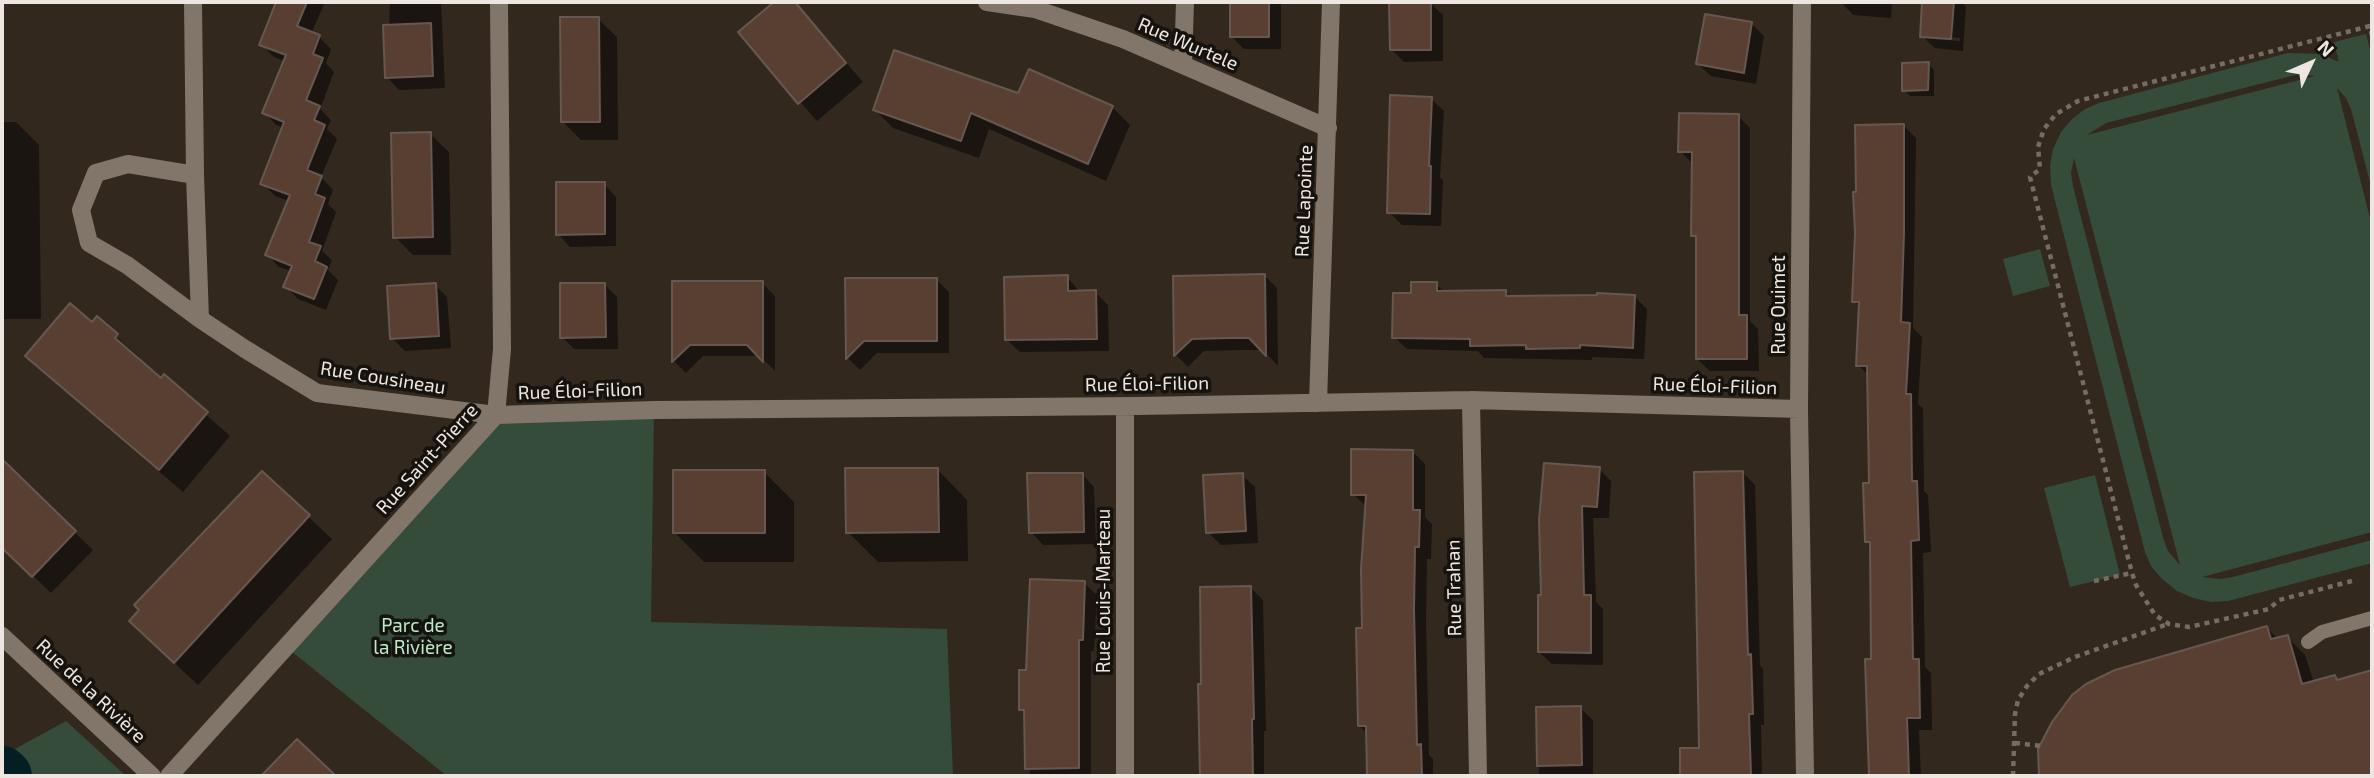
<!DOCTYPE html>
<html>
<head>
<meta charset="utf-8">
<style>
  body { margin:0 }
  #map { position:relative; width:2374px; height:778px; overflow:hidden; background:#32281e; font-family:"Exo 2",sans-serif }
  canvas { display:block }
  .frame { position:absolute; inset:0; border:4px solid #eee7e1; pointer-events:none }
  .north { position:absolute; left:2276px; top:28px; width:70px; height:70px; -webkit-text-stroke:5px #16120d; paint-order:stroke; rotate:46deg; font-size:19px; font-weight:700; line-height:28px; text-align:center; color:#eee7e1 }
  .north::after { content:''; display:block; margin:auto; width:24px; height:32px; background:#eee7e1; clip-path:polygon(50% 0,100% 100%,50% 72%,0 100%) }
</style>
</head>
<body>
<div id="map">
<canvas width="2374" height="778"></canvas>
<div class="frame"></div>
<div class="north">N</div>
</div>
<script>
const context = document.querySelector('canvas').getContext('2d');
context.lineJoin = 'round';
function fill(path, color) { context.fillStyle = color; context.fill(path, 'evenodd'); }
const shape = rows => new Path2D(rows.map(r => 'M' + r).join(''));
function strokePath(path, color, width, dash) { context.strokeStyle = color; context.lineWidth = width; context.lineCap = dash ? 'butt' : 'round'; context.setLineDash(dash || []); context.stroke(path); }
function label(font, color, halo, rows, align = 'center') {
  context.font = font + ' "Exo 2",sans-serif'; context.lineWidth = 7; context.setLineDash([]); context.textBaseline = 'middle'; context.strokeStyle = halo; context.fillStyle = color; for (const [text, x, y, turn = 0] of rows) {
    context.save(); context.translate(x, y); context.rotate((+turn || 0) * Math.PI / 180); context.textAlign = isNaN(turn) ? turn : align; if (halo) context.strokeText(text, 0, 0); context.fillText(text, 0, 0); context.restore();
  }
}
fill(shape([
  [2366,34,2372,57,2372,190,2351,109,2346,98,2337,88,2372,226,2372,532,2202,577,2220,579,2233,577,2372,540,2372,563,2228,601,2211,602,2193,598,2177,591,2161,578,2151,566,2145,552,2051,185,2050,165,2053,149,2061,132,2071,120,2085,109,2099,103,2288,53,2321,54,2339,62,2334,42],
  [2299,74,2315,76,2087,135,2106,123],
  [2074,158,2180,565,2168,551,2164,541,2073,186,2071,173],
  [2040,249,2050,286,2013,296,2003,259],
  [654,410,651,622,947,629,953,776,447,776,286,647,496,415],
  [2095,475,2120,575,2070,587,2044,488],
  [66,721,126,776,2,776,2,756]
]), '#354c3b');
fill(shape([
  [277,2,325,2,311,34,319,37,331,49,326,63,334,72,320,109,331,120,327,129,337,139,321,177,333,190,328,204,336,212,322,251,332,260,328,270,338,280,326,310,298,299,285,286,291,271,279,267,267,254,289,201,275,196,262,183,284,128,276,125,264,112,285,61,274,57,261,44],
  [390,2,441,2,445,88,399,90,387,77],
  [777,2,794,2,863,82,817,121,740,33],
  [1232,2,1281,2,1281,49,1244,49,1232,37],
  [1841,2,1892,2,1891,18,1853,15],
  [1924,2,1961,2,1966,7,1963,51,1935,48,1922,36],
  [1933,36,1960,38,1960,41,1933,39],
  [1430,3,1443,15,1443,61,1404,62,1391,49],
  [598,19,617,37,618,140,581,140,563,122],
  [1751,23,1764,36,1756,84,1711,76,1698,64],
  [1928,64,1934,70,1934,96,1910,96,1904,90],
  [1019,95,1112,107,1130,125,1106,181,989,129,979,158,893,128,875,110],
  [1431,99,1444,111,1440,178,1443,180,1441,226,1402,225,1389,212],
  [1738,116,1750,128,1750,321,1758,329,1759,371,1710,371,1697,359,1698,239,1693,235,1693,164,1680,151],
  [2,122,16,122,39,145,41,319,2,319],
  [1904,126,1916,138,1913,328,1922,337,1918,404,1923,408,1924,491,1928,495,1931,552,1923,553,1925,667,1931,673,1932,730,1919,730,1921,776,1871,776,1867,661,1873,661,1871,546,1867,542,1870,485,1869,376,1858,365,1861,308,1854,301],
  [430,134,449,152,451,255,413,255,395,237],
  [604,184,616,197,616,246,570,247,558,234],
  [1265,276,1277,288,1278,366,1263,350,1242,350,1204,351,1188,367,1176,355,1175,277],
  [1067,277,1080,292,1095,292,1108,305,1109,351,1020,352,1007,340],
  [936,279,949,292,949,353,877,353,860,370,848,358,847,280],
  [673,283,762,283,775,296,775,371,760,356,703,356,686,373,674,361],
  [604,284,617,297,618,349,574,349,562,337],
  [1436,284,1444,292,1506,292,1512,298,1635,297,1647,309,1644,359,1592,357,1592,360,1484,358,1478,351,1407,349,1394,337,1413,295],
  [435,285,447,297,451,348,405,351,392,338],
  [97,319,140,358,138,360,161,380,164,377,230,436,183,492,51,379,28,356,93,324],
  [1413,452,1425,464,1425,517,1432,524,1431,559,1427,559,1426,622,1429,755,1433,759,1433,776,1368,776,1368,734,1359,726,1367,507,1353,494],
  [2,462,93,550,51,593,2,546],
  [1599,469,1611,481,1609,518,1593,518,1596,602,1603,609,1603,665,1552,664,1539,652,1543,597,1541,520],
  [938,470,967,500,968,561,878,562,848,532],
  [764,472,794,502,794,562,704,562,675,533],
  [262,473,332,539,198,685,154,644],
  [1743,473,1755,485,1760,665,1763,669,1764,725,1761,725,1762,776,1684,776,1682,775,1701,749],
  [1082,474,1094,487,1096,544,1043,545,1031,532],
  [1242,475,1255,487,1258,543,1221,545,1208,532],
  [1084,583,1097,595,1094,651,1091,651,1091,776,1030,776,1030,771,1027,768,1025,713,1021,709,1027,672],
  [1251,588,1263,600,1266,731,1264,731,1264,776,1199,776,1199,756,1201,756],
  [2267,628,2278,639,2287,637,2305,655,2314,683,2335,677,2339,681,2372,671,2372,776,2040,776,2040,750],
  [1538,708,1580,708,1593,720,1593,776,1539,776]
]), '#0007');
strokePath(shape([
  [2,773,5,776]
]), '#031f23', 54);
const building = shape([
  [276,2,307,2,297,26,320,35,313,54,323,58,306,100,320,106,314,120,325,125,307,170,322,176,315,194,325,198,309,242,321,246,315,261,327,267,314,299,283,287,292,266,265,255,290,195,260,184,284,122,262,113,286,55,259,45,276,2],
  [774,2,795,2,846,63,798,104,738,32,774,2],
  [1230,2,1269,2,1269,37,1230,37,1230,2],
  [1389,2,1431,2,1431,50,1390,50,1389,2],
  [1922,2,1954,2,1951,39,1920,37,1922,2],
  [1705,14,1752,22,1744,73,1696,64,1705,14],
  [560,17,599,17,600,122,561,122,560,17],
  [431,23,433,76,385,78,383,25,431,23],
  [894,50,1018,93,1029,69,1113,106,1088,164,971,113,961,141,873,110,894,50],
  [1929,62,1928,90,1902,91,1902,63,1929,62],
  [1390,95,1432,97,1429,166,1431,166,1430,214,1387,213,1390,95],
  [1679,113,1739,114,1739,315,1747,315,1747,359,1696,359,1696,236,1691,236,1692,152,1678,152,1679,113],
  [1904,124,1904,233,1901,322,1910,323,1906,394,1911,394,1912,481,1917,481,1919,540,1911,541,1913,659,1919,659,1920,718,1907,718,1909,776,1869,776,1865,659,1871,659,1870,542,1865,542,1863,483,1869,483,1867,366,1856,366,1859,302,1852,302,1855,233,1853,192,1856,192,1855,125,1904,124],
  [431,132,433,237,393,238,391,133,431,132],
  [556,182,605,182,605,234,556,235,556,182],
  [1265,274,1266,356,1249,338,1228,338,1192,339,1174,356,1173,276,1265,274],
  [1068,275,1068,291,1096,290,1097,339,1005,340,1004,277,1068,275],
  [845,278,937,278,937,341,864,341,846,359,845,278],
  [672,281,763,281,763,362,747,345,690,345,672,362,672,281],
  [1411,282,1437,282,1437,291,1506,290,1506,296,1597,295,1597,293,1635,295,1633,348,1580,345,1580,348,1526,349,1526,345,1470,346,1470,339,1392,338,1393,293,1411,293,1411,282],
  [436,283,439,336,390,339,387,286,436,283],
  [560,283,605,283,606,337,560,338,560,283],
  [70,303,92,322,97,316,118,334,115,338,161,378,164,374,208,412,159,470,25,356,70,303],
  [1351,449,1413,450,1413,510,1420,510,1419,547,1415,547,1414,609,1417,745,1421,744,1422,776,1367,776,1366,726,1358,726,1356,628,1362,628,1361,569,1366,495,1351,495,1351,449],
  [2,459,76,531,32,577,2,548,2,459],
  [1544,463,1600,467,1597,507,1582,506,1584,595,1591,595,1591,653,1538,652,1538,595,1541,595,1539,520,1544,463],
  [845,468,938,468,939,532,846,533,845,468],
  [673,470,765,470,765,533,673,533,673,470],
  [262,471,310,515,174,663,129,621,139,610,134,605,262,471],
  [1743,471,1748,655,1751,654,1753,714,1749,714,1751,776,1680,776,1680,748,1699,748,1694,472,1743,471],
  [1027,473,1083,473,1084,532,1029,533,1027,473],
  [1243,473,1246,531,1206,533,1203,475,1243,473],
  [1030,579,1085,581,1083,640,1079,640,1079,768,1025,769,1024,710,1019,710,1019,670,1026,670,1030,579],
  [1251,586,1254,719,1252,719,1253,776,1200,776,1198,684,1201,684,1200,587,1251,586],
  [2267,626,2271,639,2288,635,2302,684,2335,675,2337,680,2372,670,2372,776,2039,776,2038,749,2052,722,2072,695,2086,684,2115,670,2267,626],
  [1581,706,1582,765,1537,766,1536,707,1581,706],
  [297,739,336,776,261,776,297,739]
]);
fill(building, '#593f32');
strokePath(building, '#665750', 2);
strokePath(shape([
  [2094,581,2132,573],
  [2352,581,2279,600,2269,609,2189,627,2169,624,2155,615,2136,585,2132,573,2030,177,2040,169,2038,147,2044,129,2056,114,2078,101,2370,26,2372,36],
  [2015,743,2042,746],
  [2013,776,2015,714,2018,700,2027,686,2039,674,2075,657,2168,624]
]), '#756c63', 4.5, [5, 5]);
strokePath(shape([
  [2308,642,2322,632,2372,618]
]), '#82766b', 14);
strokePath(shape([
  [193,2,195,175,200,319,245,349,317,393,496,415,654,410,1138,406,1471,400,1799,409],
  [987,2,1035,9,1123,39,1328,128],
  [1802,2,1799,409,1805,776],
  [1183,65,1185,2],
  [195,175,128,164,96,173,81,210,89,243,127,265,200,319],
  [1471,400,1478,776],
  [1318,403,1331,2],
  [2,636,152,776],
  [169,776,496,415,502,349,499,2],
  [1125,776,1125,406]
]), '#82766b', 18);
label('19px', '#eee7e1', '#16120d', [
  ["Rue Wurtele",1188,44,23],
  ["Rue Lapointe",1304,201,-88],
  ["Rue Ouimet",1779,305,-90],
  ["Rue Cousineau",383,378,9],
  ["Rue Éloi-Filion",1147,384,-1],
  ["Rue Éloi-Filion",1715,386,2],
  ["Rue Éloi-Filion",580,391,-2],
  ["Rue Saint-Pierre",427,459,-48],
  ["Rue Trahan",1454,588,-91],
  ["Rue Louis-Marteau",1104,591,-90],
  ["Rue de la Rivière",91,691,43]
]);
label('19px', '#b8ebc6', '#16120d', [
  ["Parc de",413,626],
  ["la Rivière",413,648]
]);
</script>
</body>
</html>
